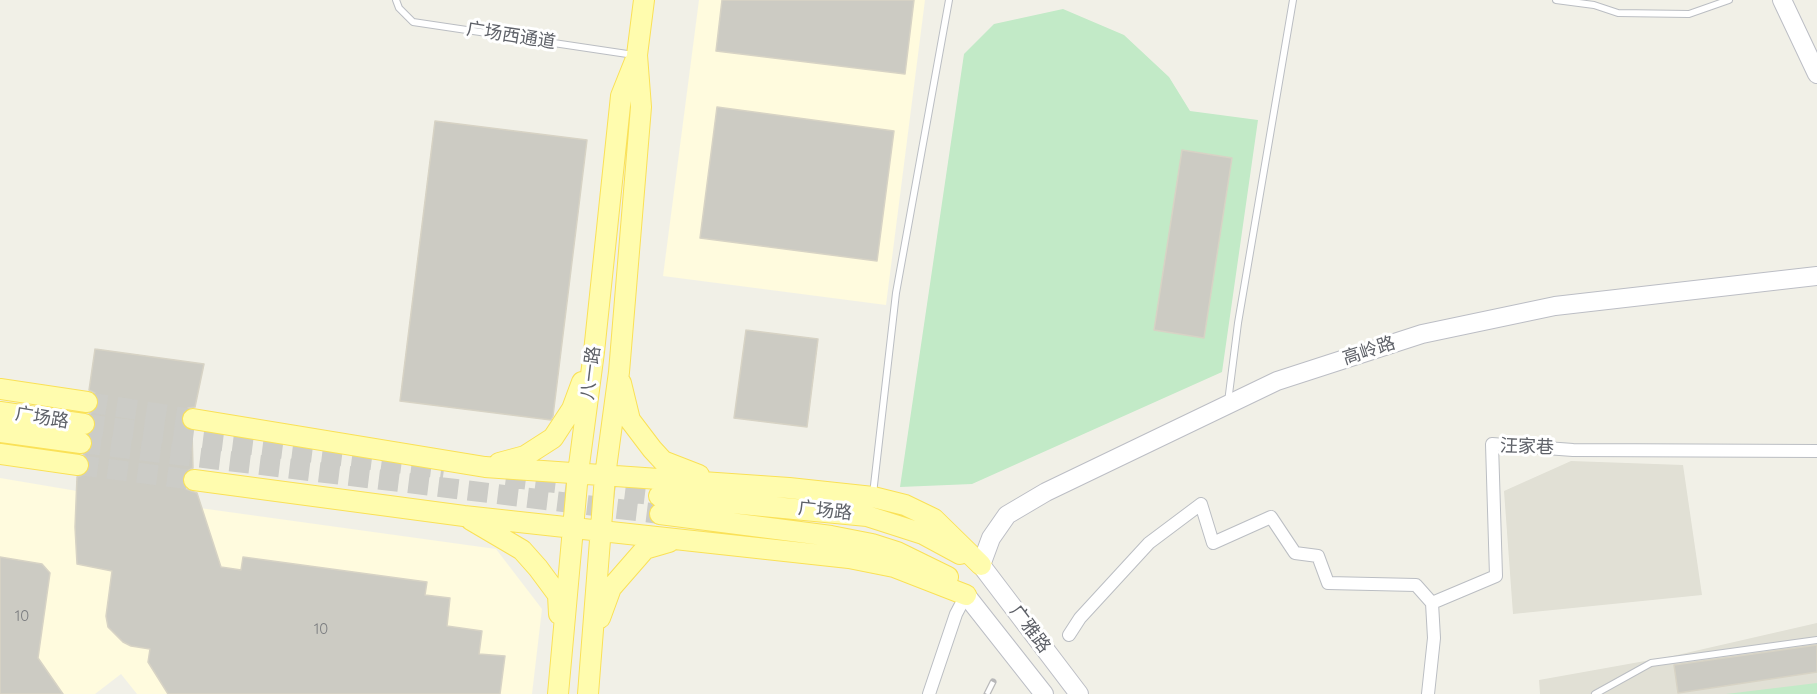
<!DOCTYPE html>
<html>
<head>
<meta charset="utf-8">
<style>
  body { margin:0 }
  canvas { display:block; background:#f1f0e7 }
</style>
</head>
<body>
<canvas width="1817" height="694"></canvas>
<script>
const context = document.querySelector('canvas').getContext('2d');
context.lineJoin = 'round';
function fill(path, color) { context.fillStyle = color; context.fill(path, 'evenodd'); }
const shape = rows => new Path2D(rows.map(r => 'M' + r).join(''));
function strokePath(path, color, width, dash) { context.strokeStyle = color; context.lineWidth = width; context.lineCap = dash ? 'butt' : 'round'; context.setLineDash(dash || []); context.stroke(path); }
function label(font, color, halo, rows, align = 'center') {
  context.font = font + ' Quicksand,"Noto Sans SC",sans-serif'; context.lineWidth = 6; context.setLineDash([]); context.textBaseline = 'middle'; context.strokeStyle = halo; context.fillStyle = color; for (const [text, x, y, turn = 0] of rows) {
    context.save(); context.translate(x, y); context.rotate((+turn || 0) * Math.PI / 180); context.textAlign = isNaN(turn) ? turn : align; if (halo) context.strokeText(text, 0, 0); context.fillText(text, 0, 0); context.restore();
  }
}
fill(shape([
  [699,0,925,0,886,305,663,276],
  [0,478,77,491,496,549,542,609,532,694,137,694,121,674,95,694,0,694]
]), '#fffbde');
fill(shape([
  [1571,461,1683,465,1702,595,1513,614,1504,491],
  [1817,623,1817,694,1540,694,1539,680,1673,656]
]), '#e1e0d5');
fill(shape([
  [1063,9,1124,35,1169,77,1190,111,1258,120,1222,372,972,484,900,487,964,54,994,24],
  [1817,683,1817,694,1726,694]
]), '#c2eac7');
const building = shape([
  [722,0,914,0,905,74,716,51,722,0],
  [717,107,894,131,877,261,700,238,717,107],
  [435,121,587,140,553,416,551,420,400,401,435,121],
  [1182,150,1232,158,1204,338,1154,330,1182,150],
  [746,330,818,339,807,427,734,418,746,330],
  [95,349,204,364,195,407,188,408,181,416,182,423,185,428,192,431,193,468,185,472,182,479,186,489,197,493,221,567,241,570,243,557,427,582,425,595,450,598,447,626,482,631,479,654,505,656,500,694,168,694,148,662,150,649,131,646,123,642,108,627,106,616,112,571,77,564,75,527,77,477,87,473,90,467,89,460,83,454,90,451,93,445,89,435,94,431,96,425,95,419,89,414,96,410,99,403,95,393,89,390,95,349],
  [0,557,42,564,50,573,38,658,63,694,0,694,0,557],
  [1817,645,1817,672,1678,693,1674,665,1817,645]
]);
fill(building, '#cccbc3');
strokePath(building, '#d7d3c5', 1.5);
strokePath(shape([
  [87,402,193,419],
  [84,424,444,469],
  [81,443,660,514],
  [78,465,194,480],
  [506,477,659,496]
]), '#ccccc7', 20, [20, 10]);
const lane = shape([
  [396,0,399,8,413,22,634,55],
  [1556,0,1594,5,1618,13,1689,14,1729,0],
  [1228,402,1238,323,1293,0],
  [873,494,896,293,949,0],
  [1595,694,1651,663,1817,640]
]);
const street = shape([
  [1069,635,1080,618,1149,543,1201,504,1213,543,1271,517,1295,553,1318,556,1328,583,1416,585,1432,603],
  [929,694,956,614,966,595],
  [1428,694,1434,638,1432,603,1496,576,1492,444,1573,450,1817,451]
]);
const secondary = shape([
  [1782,0,1817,74],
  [966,595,1044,694],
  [1079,694,981,565,991,538,1007,515,1046,492,1277,381,1422,334,1555,306,1817,276]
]);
const primary = shape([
  [621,383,630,420,652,449,663,461,699,475],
  [0,389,87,402],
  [0,412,84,424],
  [193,419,485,467,789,488,873,497,905,505,934,519,981,565],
  [0,432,81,443],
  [0,454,78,465],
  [499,463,525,456,553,438,572,409,582,382],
  [194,480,464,516,849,558,894,567,966,595],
  [659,496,867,516,923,534,960,554],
  [660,514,831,536,872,544,897,552,948,577],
  [471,520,522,550,538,568,558,595,559,614],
  [600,618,611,588,645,549,669,542],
  [558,694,578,473,594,352,621,96,635,61],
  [588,694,605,476,619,372,641,107,637,55,644,0]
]);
strokePath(lane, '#bbbec3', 8);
strokePath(street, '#bbbec3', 14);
strokePath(secondary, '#bcbec5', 20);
strokePath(primary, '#fae157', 22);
strokePath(lane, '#fff', 6);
strokePath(street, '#fff', 12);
strokePath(secondary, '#fff', 18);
strokePath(primary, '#fffcae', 20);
const rail = shape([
  [987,694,993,682]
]);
strokePath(rail, '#b8b8b9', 7);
strokePath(rail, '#fff', 4.5, [14]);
label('15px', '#7a7c7f', null, [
  ["10",22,616],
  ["10",321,629]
]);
label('18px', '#5e6168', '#fff', [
  ["广场西通道",511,36,9],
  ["高岭路",1369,351,-18],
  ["八一路",591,373,-83],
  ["广场路",42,418,9],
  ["汪家巷",1527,447,2],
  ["广场路",825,511,6],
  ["广雅路",1030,629,53]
]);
</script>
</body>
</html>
